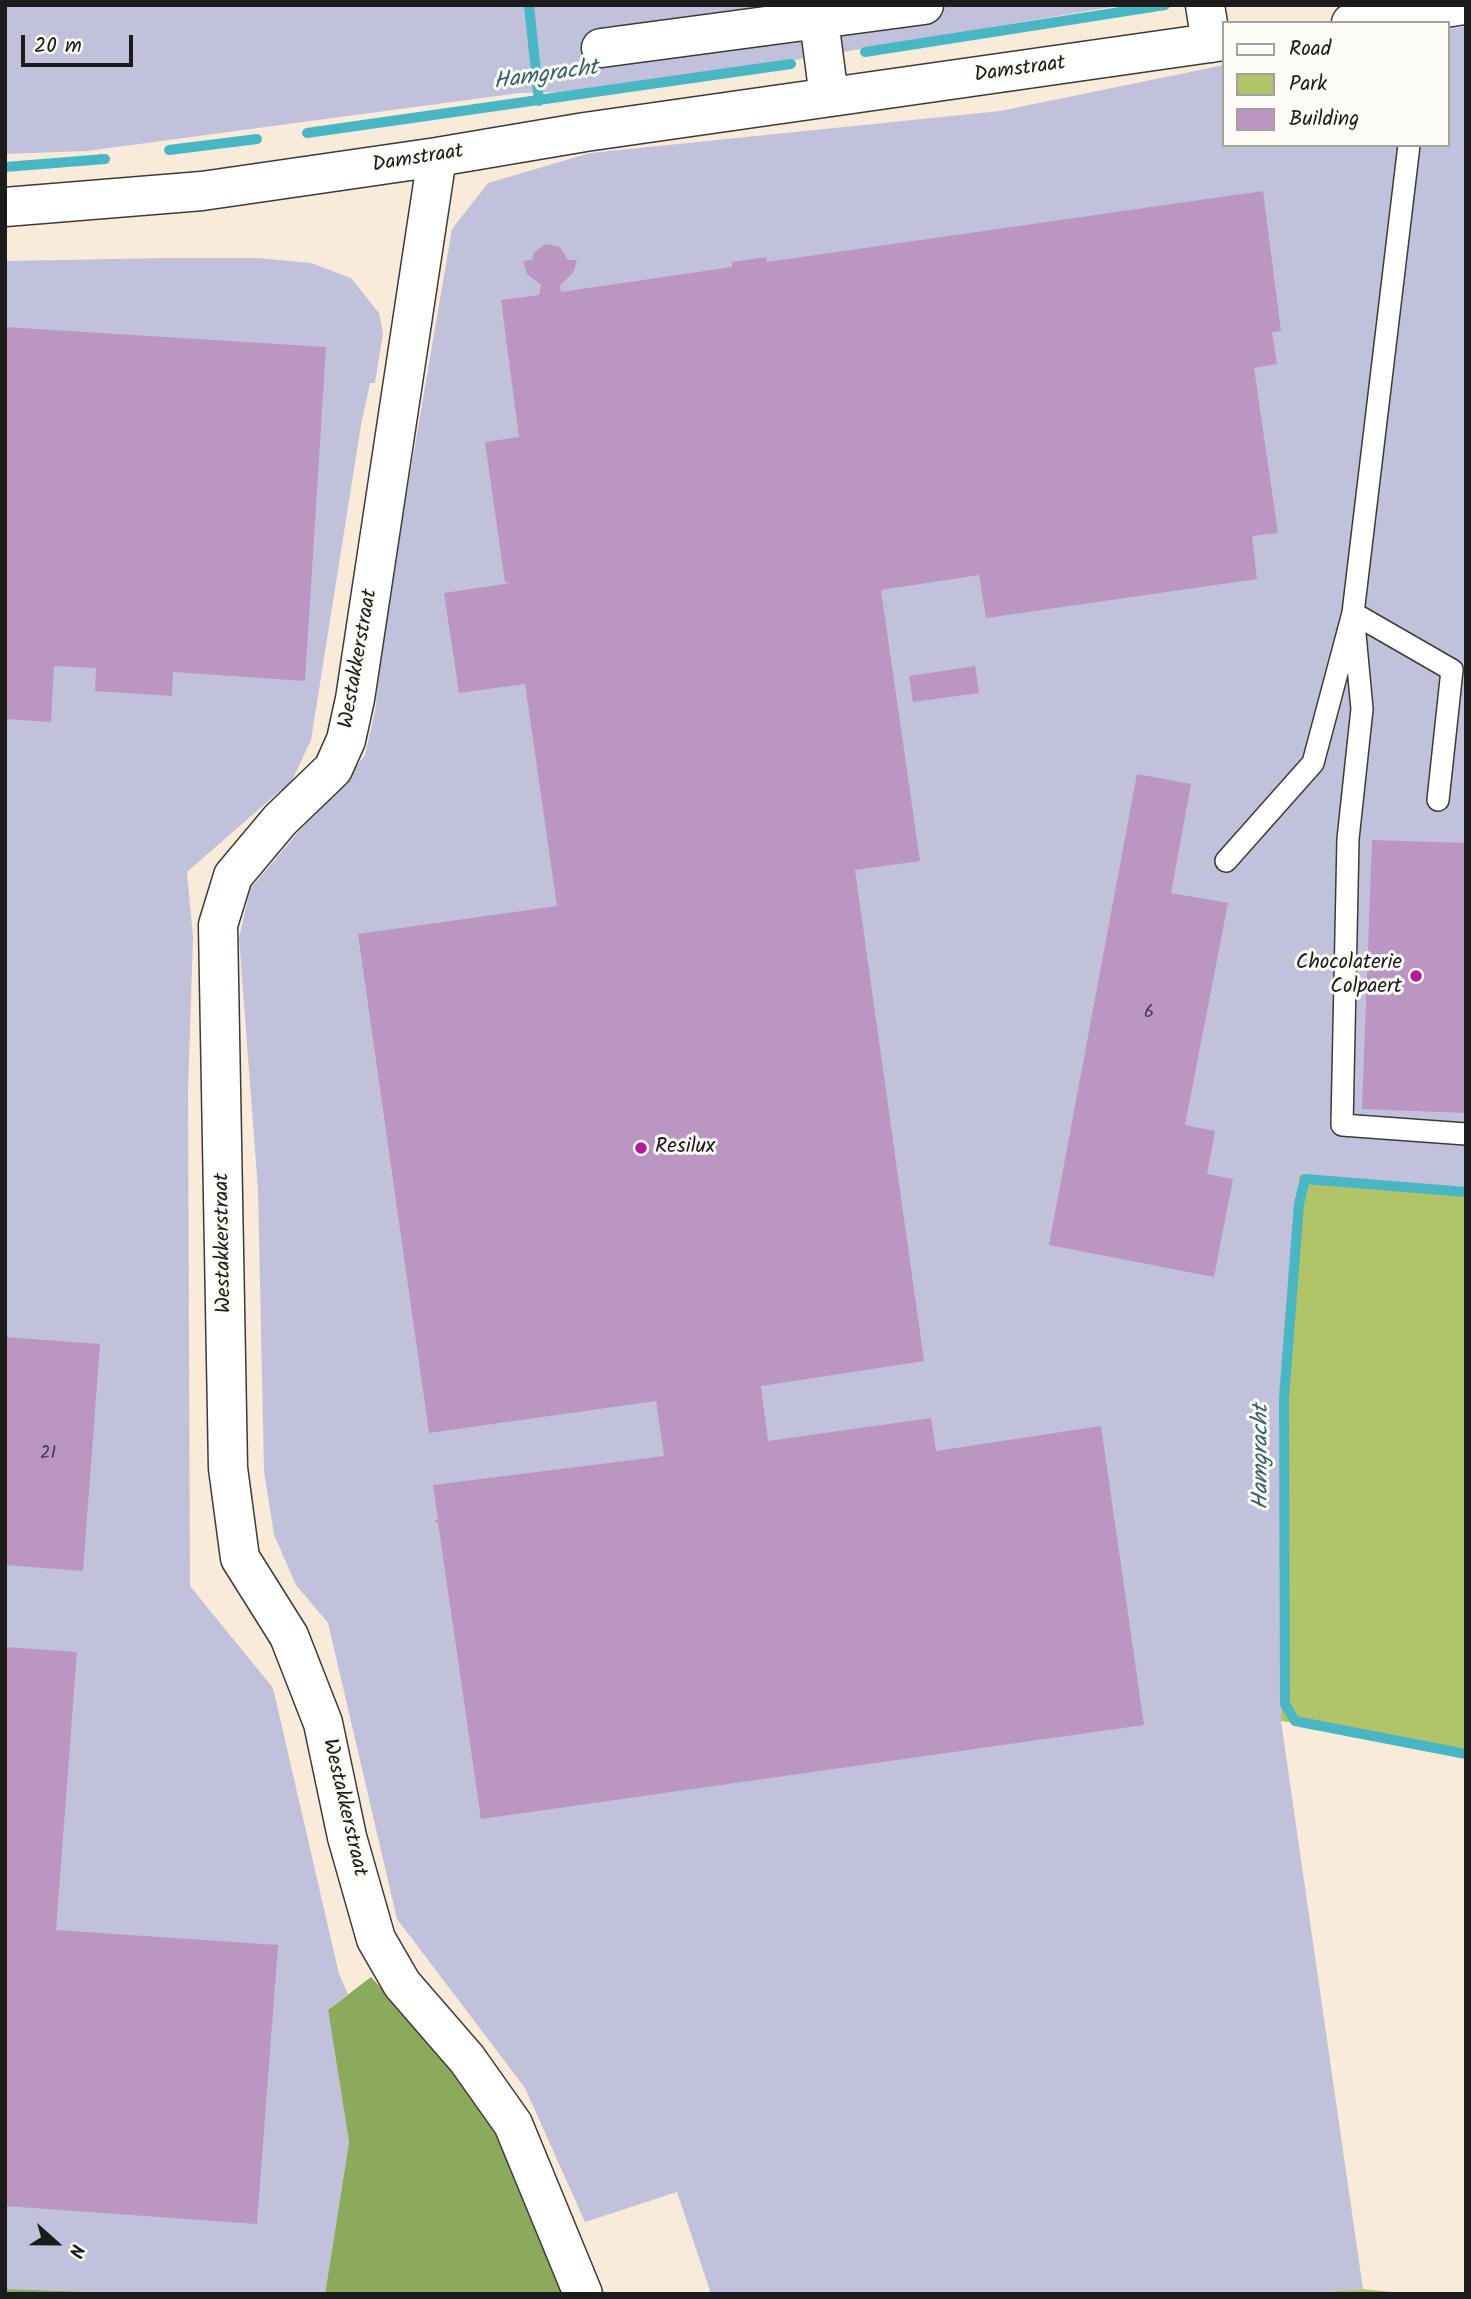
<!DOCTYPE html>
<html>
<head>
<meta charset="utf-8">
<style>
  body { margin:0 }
  #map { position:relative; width:1471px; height:2299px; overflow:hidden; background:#f9ebda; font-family:Kalam,sans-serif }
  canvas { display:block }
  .frame { position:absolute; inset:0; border:7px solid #1c1c1c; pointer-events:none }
  .legend { position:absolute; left:1222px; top:21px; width:228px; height:126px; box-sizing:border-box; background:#fdfcf7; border:2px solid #a3a29f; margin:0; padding:9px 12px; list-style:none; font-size:21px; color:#1c1c1c }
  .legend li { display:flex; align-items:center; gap:14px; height:35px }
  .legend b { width:35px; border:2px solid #a3a29f }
  .north { position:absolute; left:21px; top:2208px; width:70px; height:70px; -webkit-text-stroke:5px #fdfcf7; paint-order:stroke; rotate:111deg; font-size:19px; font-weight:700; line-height:28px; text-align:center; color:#1c1c1c }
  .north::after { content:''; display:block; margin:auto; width:24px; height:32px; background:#1c1c1c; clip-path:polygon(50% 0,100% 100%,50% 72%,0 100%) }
  .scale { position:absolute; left:21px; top:35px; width:112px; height:32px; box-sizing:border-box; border:4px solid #1c1c1c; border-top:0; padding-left:9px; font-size:21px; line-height:24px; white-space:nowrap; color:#1c1c1c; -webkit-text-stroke:5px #fdfcf7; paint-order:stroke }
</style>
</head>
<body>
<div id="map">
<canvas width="1471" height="2299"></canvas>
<div class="frame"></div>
<ul class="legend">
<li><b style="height:9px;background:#fff"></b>Road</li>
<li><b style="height:19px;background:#b1c468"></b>Park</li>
<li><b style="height:19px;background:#bb96c3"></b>Building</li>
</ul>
<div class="north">N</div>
<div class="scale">20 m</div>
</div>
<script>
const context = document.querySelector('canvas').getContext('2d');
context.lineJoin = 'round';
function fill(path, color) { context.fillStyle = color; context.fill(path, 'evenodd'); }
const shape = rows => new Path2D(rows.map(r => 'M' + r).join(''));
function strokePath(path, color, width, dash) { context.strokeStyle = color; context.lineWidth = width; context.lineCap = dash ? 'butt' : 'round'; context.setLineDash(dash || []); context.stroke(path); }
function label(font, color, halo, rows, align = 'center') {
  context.font = font + ' Kalam,sans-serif'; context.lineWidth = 6; context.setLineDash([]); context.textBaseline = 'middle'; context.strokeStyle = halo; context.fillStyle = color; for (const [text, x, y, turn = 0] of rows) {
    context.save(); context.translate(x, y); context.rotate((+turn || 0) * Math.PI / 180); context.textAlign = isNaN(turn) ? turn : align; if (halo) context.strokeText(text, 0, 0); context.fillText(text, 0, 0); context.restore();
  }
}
fill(shape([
  [5,5,1124,5,609,91,519,93,87,151,5,154],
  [1466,26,1466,1188,1299,1175,1285,1365,1281,1721,1363,2289,1302,2294,711,2294,677,2192,585,2222,525,2088,397,1919,328,1623,296,1585,274,1535,264,1471,258,1190,239,938,250,889,299,831,336,793,365,755,375,711,385,620,452,229,488,183,590,153,1000,111,1224,65,1224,145,1448,145,1448,29],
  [166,258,258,258,311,263,351,278,379,313,383,333,375,383,370,383,361,425,311,740,290,785,281,790,187,872,193,937,188,1092,190,1586,273,1688,339,1974,348,1994,328,2010,349,2142,325,2294,147,2294,5,2289,5,261]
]), '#c2c1dc');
fill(shape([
  [1299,1175,1466,1188,1466,1749,1281,1721,1285,1365],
  [1363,2289,1411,2294,1302,2294]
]), '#b1c468');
fill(shape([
  [371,1977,432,2044,500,2132,561,2294,325,2294,349,2142,328,2010],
  [5,2289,147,2294,5,2294]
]), '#8caa5c');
strokePath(shape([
  [529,5,539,101],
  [865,52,1165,5],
  [307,133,791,64],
  [169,150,257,139],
  [5,167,105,159],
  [1466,1192,1305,1179,1299,1204,1284,1398,1285,1704,1295,1721,1466,1754]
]), '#49b7c3', 10);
fill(shape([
  [1263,191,1281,331,1272,332,1277,364,1254,368,1278,533,1252,536,1257,579,986,618,979,575,881,590,920,861,855,870,924,1361,761,1386,768,1441,931,1418,936,1451,1101,1426,1144,1725,481,1819,438,1522,436,1523,435,1520,438,1520,433,1485,664,1456,656,1401,429,1433,358,934,557,906,525,684,459,693,444,593,511,583,505,582,485,442,519,437,501,300,539,295,541,285,527,274,523,261,532,260,534,252,546,244,560,247,568,260,577,260,573,273,560,285,561,292,732,267,732,262,766,257,767,262],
  [5,327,326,347,305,681,173,672,172,696,95,691,96,668,54,666,51,722,5,719],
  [975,666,979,693,913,702,909,676],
  [1137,774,1191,784,1171,893,1228,903,1185,1125,1215,1131,1207,1174,1233,1179,1214,1277,1049,1245],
  [1372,840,1466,843,1466,1113,1362,1109],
  [5,1337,100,1344,83,1571,5,1565],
  [5,1647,77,1652,56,1930,278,1945,257,2224,5,2206]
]), '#bb96c3');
const service = shape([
  [1409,145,1353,613,1362,709,1348,839,1342,1125,1466,1134],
  [1226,861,1313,763,1353,613,1452,670,1438,800]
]);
const minor = shape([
  [817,5,829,97],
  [1205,5,1211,43],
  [1351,23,1464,5],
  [601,48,924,5],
  [437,157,355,699,346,740,333,769,280,820,233,876,218,925,228,1468,240,1558,289,1636,323,1723,347,1837,376,1939,402,1984,467,2059,513,2124,583,2294],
  [5,207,202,191,437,157,585,132,1224,41]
]);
strokePath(service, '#3d3b38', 24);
strokePath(minor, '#3d3b38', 41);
strokePath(service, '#fff', 21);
strokePath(minor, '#fff', 38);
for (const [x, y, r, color] of [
  [1416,976,7,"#b5179e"],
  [641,1148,7,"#b5179e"]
]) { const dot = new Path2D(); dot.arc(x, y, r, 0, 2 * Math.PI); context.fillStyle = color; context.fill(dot); strokePath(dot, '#fdfcf7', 2.5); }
label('18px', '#443a46', null, [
  ["6",1149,1014],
  ["21",48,1455]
]);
label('21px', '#1c1c1c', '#fdfcf7', [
  ["Damstraat",1020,71,-8],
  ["Damstraat",418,160,-9],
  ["Westakkerstraat",360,659,-80],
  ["Westakkerstraat",225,1243,-91],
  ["Westakkerstraat",343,1808,77]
]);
label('21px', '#1c1c1c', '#fdfcf7', [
  ["Chocolaterie",1402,964],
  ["Colpaert",1402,988],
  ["Resilux",655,1148,"left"]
], 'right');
label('italic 23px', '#306267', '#fdfcf7', [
  ["Hamgracht",546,77,-8],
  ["Hamgracht",1263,1457,-90]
]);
</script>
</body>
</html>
